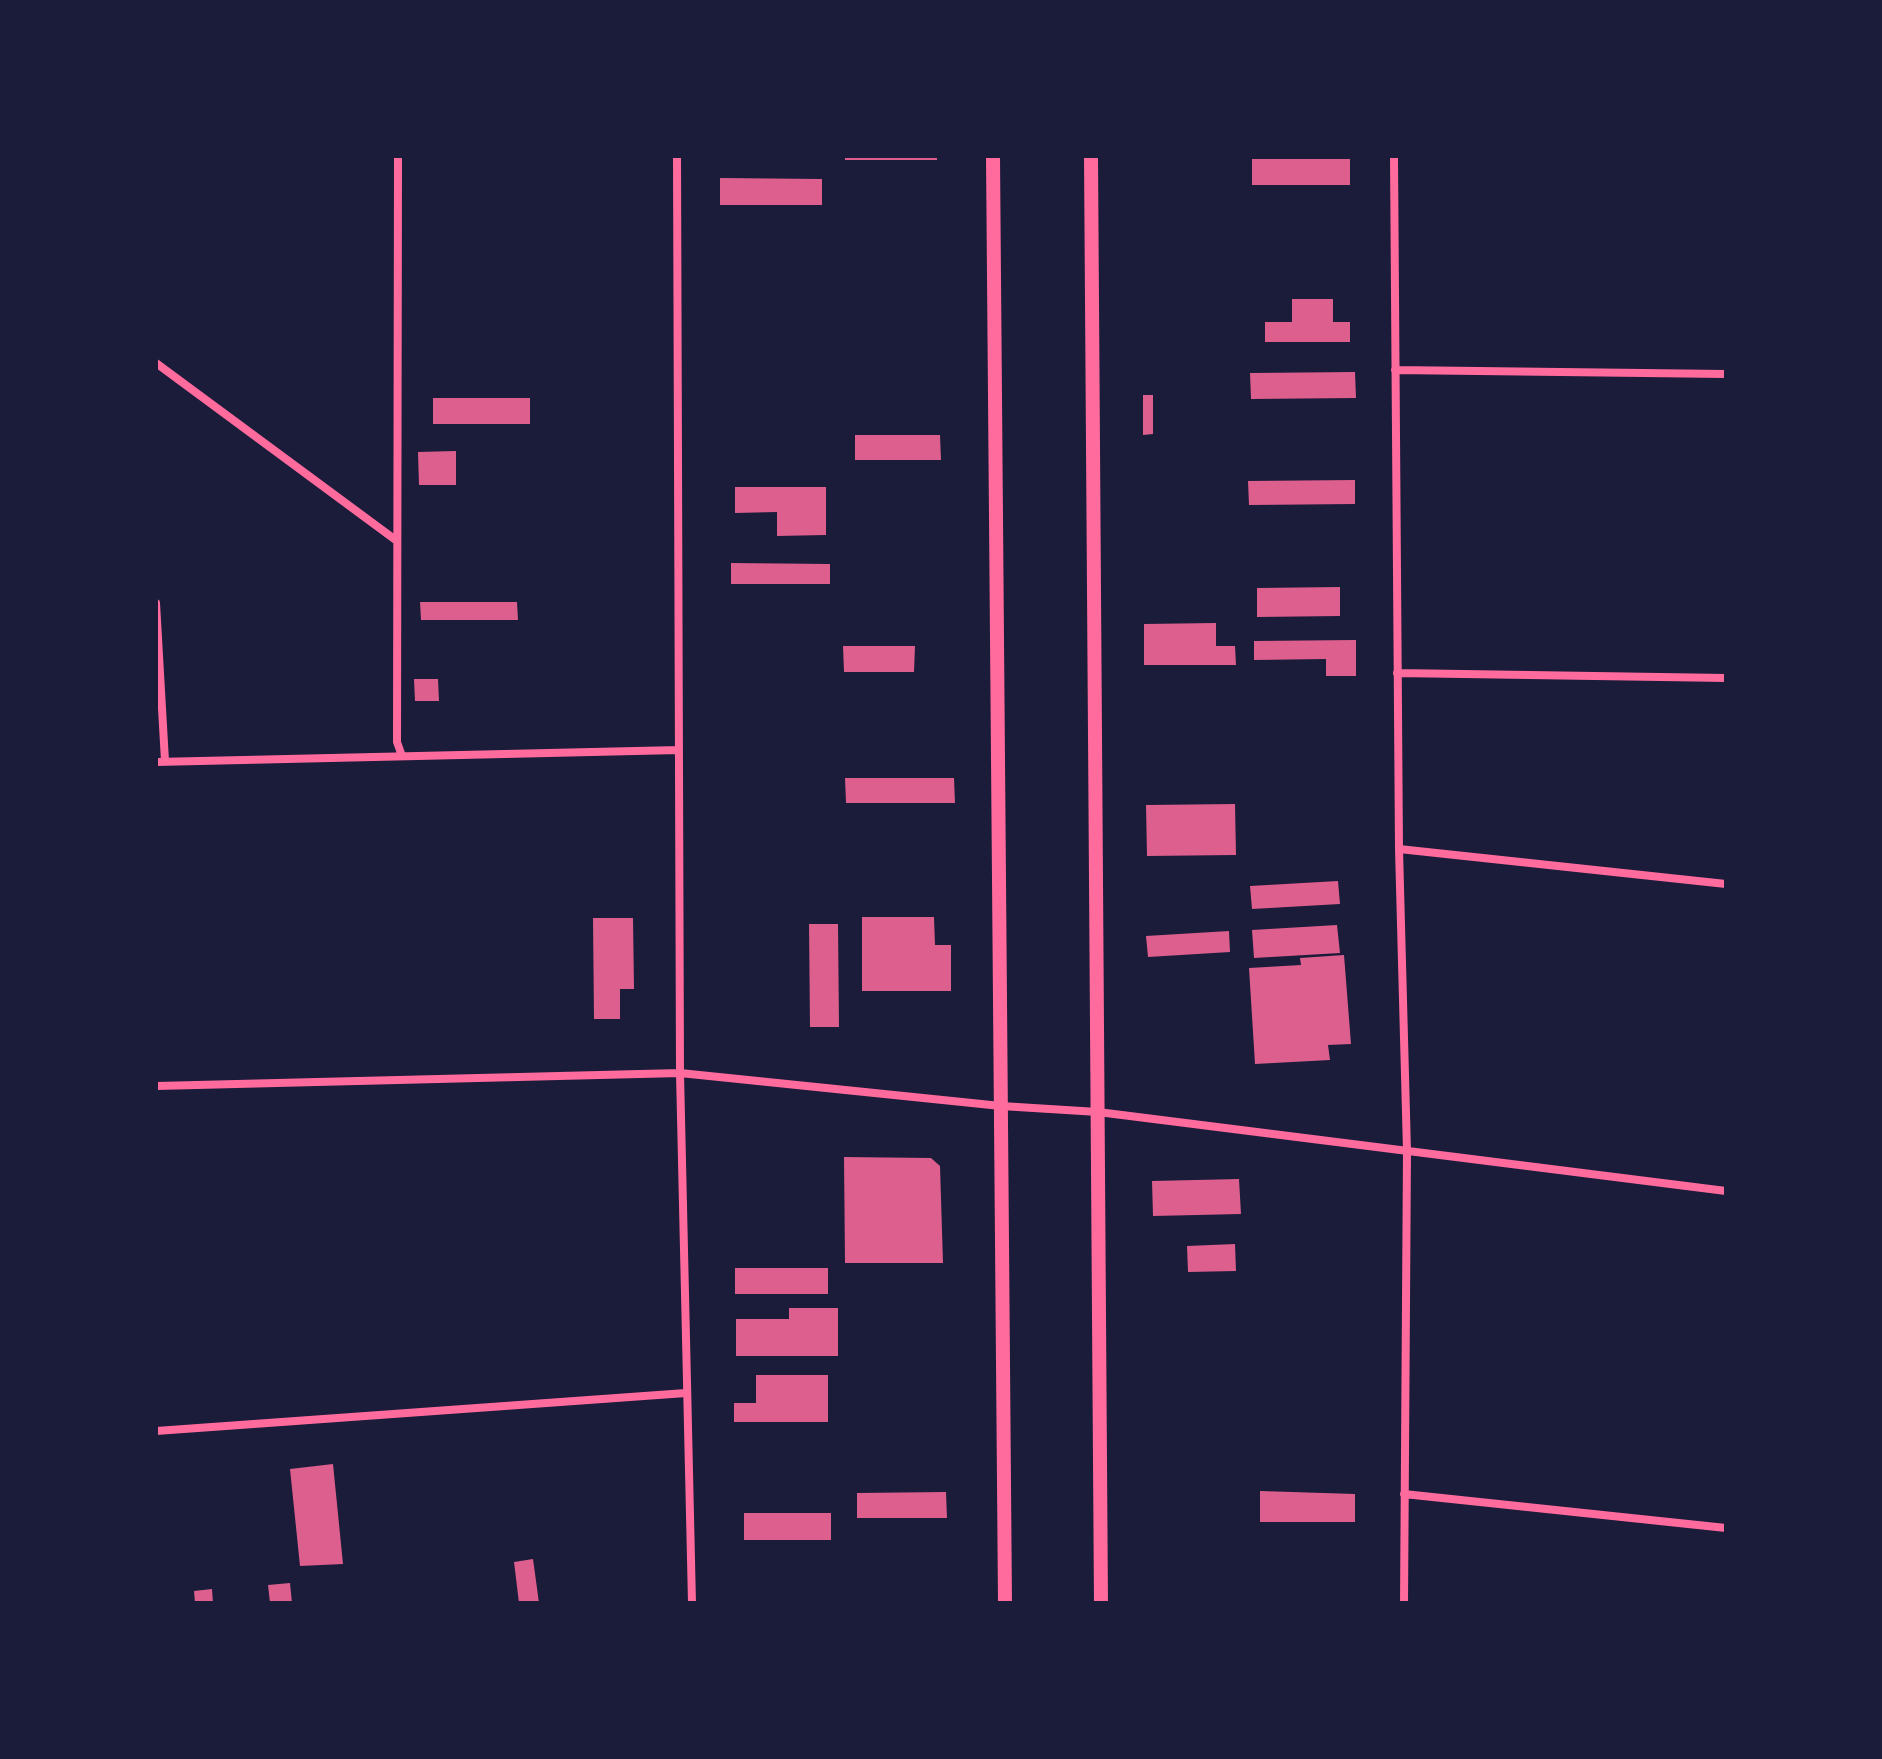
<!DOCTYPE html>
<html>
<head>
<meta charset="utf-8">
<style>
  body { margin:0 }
  #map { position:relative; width:1882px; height:1759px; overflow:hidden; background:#1b1b3a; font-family:"Playfair Display",serif }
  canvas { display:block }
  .frame { position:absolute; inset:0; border:158px solid #1b1b3a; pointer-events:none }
</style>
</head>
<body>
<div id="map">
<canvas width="1882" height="1759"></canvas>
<div class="frame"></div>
</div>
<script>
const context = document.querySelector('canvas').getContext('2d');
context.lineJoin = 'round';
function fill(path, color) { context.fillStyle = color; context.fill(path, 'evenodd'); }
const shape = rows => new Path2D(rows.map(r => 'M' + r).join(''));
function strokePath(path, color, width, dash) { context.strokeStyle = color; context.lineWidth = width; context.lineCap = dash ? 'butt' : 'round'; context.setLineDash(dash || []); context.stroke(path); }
fill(shape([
  [845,156,937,156,937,160,845,160],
  [1252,159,1350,159,1350,185,1252,185],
  [720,178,822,179,822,205,720,205],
  [1292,299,1333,299,1333,322,1350,322,1350,342,1265,342,1265,322,1292,322],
  [1355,372,1356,398,1251,399,1250,373],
  [1143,395,1153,395,1153,434,1143,435],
  [433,398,530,398,530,424,433,424],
  [855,435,940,435,941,460,855,460],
  [456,451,456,485,419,485,418,452],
  [1355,480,1355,504,1249,505,1248,481],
  [735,487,826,487,826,535,777,536,777,512,735,513],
  [731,563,830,564,830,584,731,584],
  [1340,587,1340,616,1257,617,1257,588],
  [420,602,517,602,518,620,421,620],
  [1216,623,1216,646,1235,646,1236,665,1144,665,1144,624],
  [1356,640,1356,676,1326,676,1326,659,1254,660,1254,641],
  [843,646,915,646,914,672,844,672],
  [414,679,438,679,439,701,415,701],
  [845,778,954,778,955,803,846,803],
  [1235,804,1236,855,1147,856,1146,805],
  [1338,881,1340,904,1252,909,1250,886],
  [862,917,934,917,935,945,951,945,951,991,862,991],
  [593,918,633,918,634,989,620,989,620,1019,594,1019],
  [809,924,838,924,839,1027,810,1027],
  [1337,925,1340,953,1254,958,1252,930],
  [1229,931,1230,952,1148,957,1146,936],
  [1344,955,1351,1044,1328,1045,1330,1060,1255,1064,1249,968,1301,965,1300,958],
  [844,1157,931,1158,940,1166,943,1263,845,1263],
  [1239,1179,1241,1214,1153,1216,1152,1181],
  [1235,1244,1236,1271,1188,1272,1187,1246],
  [735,1268,828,1268,828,1294,735,1294],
  [789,1308,838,1308,838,1356,736,1356,736,1319,789,1319],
  [756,1375,828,1375,828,1422,734,1422,734,1403,756,1403],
  [333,1464,343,1564,300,1566,290,1469],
  [1260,1491,1355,1494,1355,1522,1260,1522],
  [946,1492,947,1518,857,1518,857,1493],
  [744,1513,831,1513,831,1540,744,1540],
  [533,1559,539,1603,519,1603,514,1562],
  [290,1583,292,1603,270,1603,268,1585],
  [212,1589,213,1603,195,1603,194,1591]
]), '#dd5f8e');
strokePath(shape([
  [398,156,397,742,402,756],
  [677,156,680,1073,692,1603],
  [1394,156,1399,849,1407,1151,1404,1603],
  [156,363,397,541],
  [1395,370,1726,374],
  [156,603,165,761],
  [1397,673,1726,678],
  [156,762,679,750],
  [1399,849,1726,884],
  [156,1086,680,1073,1001,1106,1098,1112,1726,1191],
  [156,1431,686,1393],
  [1404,1494,1726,1528]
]), '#ff6b9d', 8);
strokePath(shape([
  [993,156,1005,1603],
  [1091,156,1101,1603]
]), '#ff6b9d', 14);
</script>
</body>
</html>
